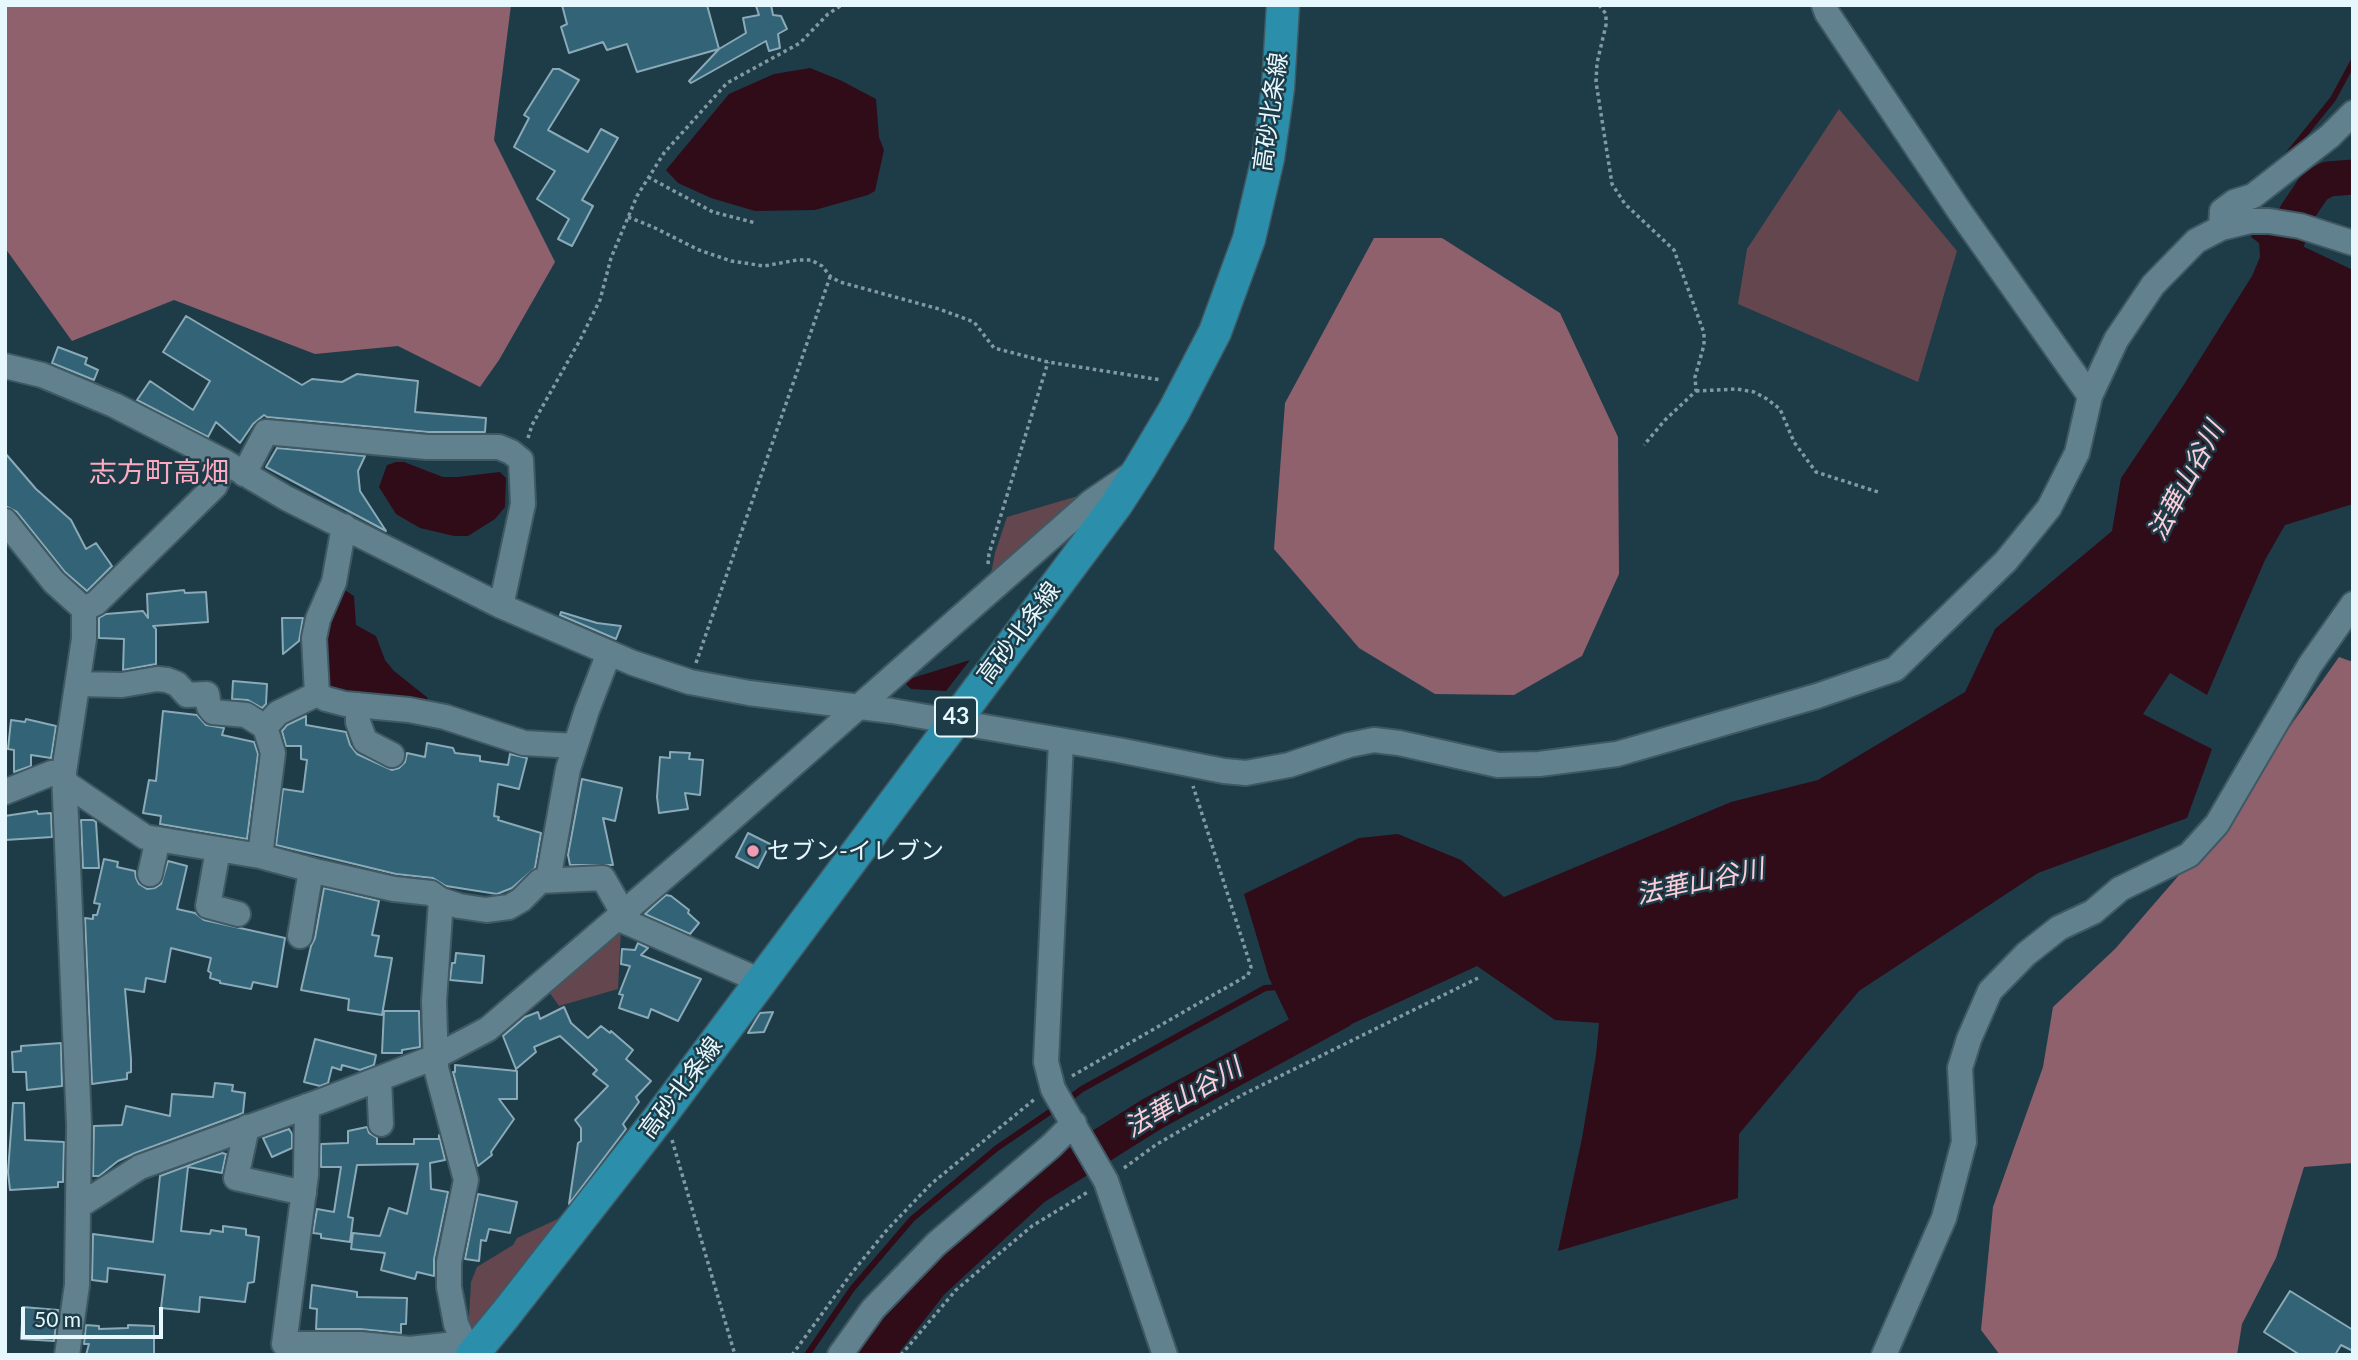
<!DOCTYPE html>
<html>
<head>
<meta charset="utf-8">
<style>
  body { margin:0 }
  #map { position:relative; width:2358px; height:1360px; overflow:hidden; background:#1e3c47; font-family:Lato,sans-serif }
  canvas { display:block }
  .frame { position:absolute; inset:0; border:7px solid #e6f7fe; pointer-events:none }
  .scale { position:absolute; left:21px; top:1307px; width:142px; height:32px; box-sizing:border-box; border:4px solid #e6f7fe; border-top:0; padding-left:9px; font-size:21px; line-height:24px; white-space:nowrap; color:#e6f7fe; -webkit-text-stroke:5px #1e3c47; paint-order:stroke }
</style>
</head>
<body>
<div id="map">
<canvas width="2358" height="1360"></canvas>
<div class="frame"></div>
<div class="scale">50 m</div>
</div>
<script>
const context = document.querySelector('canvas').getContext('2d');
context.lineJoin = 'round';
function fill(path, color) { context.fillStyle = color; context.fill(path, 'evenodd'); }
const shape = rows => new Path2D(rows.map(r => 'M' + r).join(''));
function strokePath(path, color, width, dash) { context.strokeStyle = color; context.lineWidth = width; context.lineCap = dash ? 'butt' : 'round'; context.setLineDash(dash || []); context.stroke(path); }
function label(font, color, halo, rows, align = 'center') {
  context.font = font + ' Lato,"Noto Sans JP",sans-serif'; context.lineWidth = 5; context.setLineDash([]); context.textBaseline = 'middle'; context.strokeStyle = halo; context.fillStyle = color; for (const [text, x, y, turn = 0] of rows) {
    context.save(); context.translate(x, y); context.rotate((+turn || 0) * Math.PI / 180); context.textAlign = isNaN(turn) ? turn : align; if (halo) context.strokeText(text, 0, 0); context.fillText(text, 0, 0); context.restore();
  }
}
fill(shape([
  [1839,109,1957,251,1918,382,1738,304,1747,249],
  [1088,493,990,579,995,553,1007,517],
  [621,929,618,989,559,1006,547,989],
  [564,1216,471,1338,468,1333,471,1282,477,1267,513,1245,517,1238]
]), '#63464e');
fill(shape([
  [5,5,511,5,494,140,555,262,499,360,480,387,398,346,315,354,174,300,72,341,5,248],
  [1374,238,1442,238,1560,313,1618,437,1619,574,1582,656,1514,695,1435,694,1359,648,1274,549,1285,403],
  [2339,657,2353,662,2353,1163,2304,1167,2276,1258,2242,1324,2237,1355,2000,1355,1981,1330,1993,1207,2043,1067,2053,1007,2115,949,2212,837]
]), '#8e616d');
fill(shape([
  [810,68,840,80,876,99,879,137,884,150,875,191,868,195,815,210,755,211,711,198,678,183,666,170,729,94,774,74],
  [2260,230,2298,244,2353,270,2353,504,2285,525,2265,560,2207,695,2170,673,2143,714,2212,749,2187,818,2038,873,1859,991,1739,1134,1738,1198,1558,1251,1582,1138,1596,1055,1599,1023,1555,1020,1477,966,1302,1047,1269,978,1244,894,1359,838,1398,834,1461,860,1504,897,1731,802,1818,780,1965,692,1995,629,2112,531,2121,478,2183,386,2252,276,2260,257,2259,243,2251,237,2255,231],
  [396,462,404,462,443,477,457,477,500,472,506,478,505,507,495,519,468,536,454,536,420,528,396,514,379,487,387,465],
  [343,589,354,596,356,625,376,636,385,660,394,671,428,698,424,706,326,690,322,630],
  [970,660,946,691,911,689,906,684,906,680]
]), '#300c19');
strokePath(shape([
  [2286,157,2333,99,2353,62],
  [1066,1101,1082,1089,1265,988,1280,987],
  [807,1355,852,1289,912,1219,997,1148,1057,1107]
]), '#300c19', 6);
strokePath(shape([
  [2273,284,2296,214,2315,186,2328,179,2353,177],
  [875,1355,931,1283,1034,1188,1152,1114,1339,1012]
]), '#300c19', 35);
const building = shape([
  [562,5,707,5,719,49,746,33,743,18,759,15,756,6,771,5,773,15,781,16,787,29,778,34,780,48,769,51,766,41,691,83,689,81,719,49,637,72,627,44,607,50,603,42,569,53,561,27,567,24,562,5],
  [553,69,559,69,579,80,548,130,588,152,601,129,618,138,582,200,593,206,572,246,558,239,569,219,537,199,555,171,514,147,529,118,524,115,553,69],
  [186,316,302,385,312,379,342,382,357,374,418,381,415,412,486,418,485,432,428,432,267,417,264,415,253,424,240,443,216,422,208,437,137,400,150,381,193,410,210,381,163,352,186,316],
  [58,347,87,358,85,364,98,370,94,380,52,363,58,347],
  [277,448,365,456,358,471,360,491,386,531,266,467,277,448],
  [5,453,36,489,71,520,86,549,96,543,112,566,87,591,65,572,17,512,5,506,5,453],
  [184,590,185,593,206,592,208,622,153,626,156,629,156,664,123,670,124,639,99,638,99,618,106,614,143,611,148,618,147,594,184,590],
  [561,612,597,623,621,626,616,639,560,615,561,612],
  [282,618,303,618,299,641,283,654,282,618],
  [233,681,267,684,266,704,262,708,248,700,232,699,233,681],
  [163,711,197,715,206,725,224,728,222,735,254,742,258,754,247,839,160,824,161,816,143,813,149,780,156,781,163,711],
  [306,716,306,725,346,732,350,745,357,754,392,770,399,768,405,762,407,753,425,757,427,743,453,748,455,753,480,756,480,761,508,765,510,754,527,758,519,789,498,784,494,816,499,817,498,820,541,833,535,868,512,888,497,894,446,886,433,878,396,874,276,845,283,789,303,792,307,760,301,759,301,746,286,746,282,731,287,725,306,716],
  [26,719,56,726,51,758,31,755,31,766,14,772,14,750,8,749,11,720,25,722,26,719],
  [670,752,690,753,689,759,703,760,700,795,685,793,688,809,659,813,657,797,660,757,670,758,670,752],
  [582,779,622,788,615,821,603,818,613,865,570,865,568,855,582,779],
  [37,811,38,814,51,813,52,837,5,840,5,816,37,811],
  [81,820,93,820,96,822,99,868,83,868,81,820],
  [748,833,770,844,758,868,736,857,748,833],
  [104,859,118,862,117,867,135,871,136,878,139,884,147,889,155,888,161,884,168,861,187,866,177,909,195,913,204,920,285,938,277,987,253,982,251,989,220,983,220,981,210,978,211,973,208,971,211,958,171,948,165,982,146,978,144,992,125,989,131,1059,131,1072,127,1073,127,1079,92,1084,85,918,93,919,93,915,97,915,100,904,94,903,104,859],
  [324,888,379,901,372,935,379,936,375,956,392,958,382,1015,348,1010,349,999,301,990,311,946,315,938,324,888],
  [666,895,671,896,689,910,688,913,699,923,690,934,645,914,666,895],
  [638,943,648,948,641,955,701,979,678,1021,651,1009,648,1018,619,1008,623,995,619,994,630,966,621,964,622,949,635,950,638,943],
  [456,953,484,956,482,983,450,980,452,963,455,963,456,953],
  [564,1007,571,1023,588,1038,601,1026,610,1033,611,1031,633,1050,626,1059,651,1081,636,1097,639,1102,623,1124,626,1129,569,1204,578,1143,581,1141,581,1128,575,1120,608,1086,593,1074,597,1070,560,1036,534,1047,536,1052,516,1069,503,1036,525,1017,538,1012,540,1019,564,1007],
  [384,1011,419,1011,420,1047,402,1050,402,1053,382,1053,384,1011],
  [773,1012,764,1032,748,1033,760,1013,773,1012],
  [315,1039,376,1055,374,1065,360,1070,342,1065,341,1070,332,1067,328,1083,320,1086,304,1082,315,1039],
  [61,1043,62,1086,27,1090,26,1072,13,1072,12,1052,21,1051,21,1046,61,1043],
  [455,1065,517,1071,517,1099,499,1099,514,1119,491,1152,492,1155,478,1166,453,1072,455,1072,455,1065],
  [215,1083,233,1085,232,1091,245,1093,243,1113,135,1153,118,1161,99,1176,93,1176,94,1126,122,1125,126,1106,170,1116,172,1094,213,1097,215,1083],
  [13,1103,24,1103,25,1140,64,1142,63,1182,58,1182,58,1187,10,1190,8,1172,13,1103],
  [367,1127,369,1133,377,1138,377,1144,414,1144,414,1139,439,1139,439,1135,445,1160,430,1163,431,1189,448,1192,434,1259,434,1276,417,1272,415,1279,381,1270,385,1253,351,1249,353,1233,380,1236,389,1208,407,1214,418,1164,357,1165,348,1217,353,1218,350,1242,321,1238,321,1234,313,1233,317,1209,334,1212,341,1167,321,1167,321,1144,348,1143,348,1131,367,1127],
  [289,1129,292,1134,292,1148,272,1157,263,1138,289,1129],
  [222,1153,226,1154,222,1173,188,1167,181,1231,210,1234,211,1230,223,1232,223,1226,246,1229,246,1235,259,1237,254,1282,248,1283,245,1302,200,1297,199,1312,161,1308,165,1275,108,1268,107,1282,92,1280,93,1234,153,1242,160,1176,222,1153],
  [478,1194,517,1202,510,1233,489,1229,486,1241,481,1240,479,1261,465,1259,478,1194],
  [312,1285,357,1292,357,1297,407,1298,406,1324,401,1324,401,1333,360,1329,316,1329,317,1309,310,1308,312,1285],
  [2290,1291,2353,1330,2353,1351,2341,1345,2335,1355,2300,1355,2264,1332,2290,1291],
  [23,1307,58,1310,54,1341,21,1339,23,1307],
  [86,1325,99,1326,99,1329,128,1328,128,1325,154,1326,154,1355,86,1355,89,1344,84,1344,86,1325]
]);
fill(building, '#326376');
strokePath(building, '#8aaab7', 2);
const minor = shape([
  [1824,5,1827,13,1960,212,2090,396],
  [2221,228,2222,211,2234,202,2253,196,2330,136,2353,113],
  [5,366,42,375,114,405,225,462,286,498,501,606,633,663,690,682,749,693,892,711,1118,750,1224,771,1246,773,1289,765,1349,745,1374,740,1399,743,1498,765,1539,764,1617,754,1817,696,1895,669,2006,561,2049,508,2077,453,2090,396,2116,340,2153,285,2196,241,2221,228,2250,221,2269,221,2300,226,2353,243],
  [244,474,266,432,427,447,499,447,511,452,521,460,523,504,501,606],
  [5,521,54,582,84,609,84,639,64,772,79,1125,77,1285,67,1355],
  [344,526,334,582,318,619,314,638,317,694,326,699,345,704,409,710,445,717,524,743,575,746],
  [84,609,96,603,215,486,225,462],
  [79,684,122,685,157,679,167,680,177,684,187,695,207,694,209,707,213,712,246,715,265,727,273,753,260,856],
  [358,705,358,722,365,741,392,755],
  [265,727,278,713,317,694],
  [1061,742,1046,1062,1053,1089,1106,1181,1165,1355],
  [64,782,145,837,260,856,319,872,394,889,431,893,441,900,459,906,486,910,509,907,521,900,540,881,603,878,623,913],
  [5,792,52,773,64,772],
  [218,850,208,906,238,914],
  [150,874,158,839],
  [548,880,568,769,587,710,609,653],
  [441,900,434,1001,436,1068,466,1180,449,1262,449,1287,456,1324,470,1355],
  [617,918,761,981],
  [300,936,311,870],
  [379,1079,381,1124],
  [307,1106,306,1175,284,1344,360,1344,410,1349,455,1344,469,1355],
  [247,1127,236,1178,304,1193],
  [79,1206,140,1167,324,1100,435,1057,488,1029,694,852,1091,502,1132,474],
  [840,1355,873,1309,936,1244,1051,1146,1074,1123],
  [1884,1355,1944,1218,1964,1142,1960,1068,1969,1039,1990,991,2026,954,2059,928,2093,912,2120,889,2189,855,2217,824,2310,665,2353,604]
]);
const major = shape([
  [472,1355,505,1315,659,1118,1116,505,1140,468,1174,411,1215,332,1249,239,1268,158,1278,88,1283,5]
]);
strokePath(minor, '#3f5963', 28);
strokePath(major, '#3f5963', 35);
strokePath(shape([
  [1599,5,1606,14,1606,25,1597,63,1596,82,1612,184,1625,204,1674,250,1704,333,1704,345,1695,377,1696,391,1665,420,1644,445],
  [648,177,713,212,756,223],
  [628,217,653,227,699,250,731,261,764,266,797,260,811,260,822,266,831,277,840,282,939,309,974,322,994,348,1048,362,1161,380],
  [1696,391,1737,389,1754,392,1767,399,1780,409,1794,442,1816,472,1878,492],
  [528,438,532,425,580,340,600,300,611,258,637,196,664,153,727,83,800,43,828,14,842,5],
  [988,564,989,554,1048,362],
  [696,663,830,277],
  [1072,1076,1248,975,1251,967,1193,786],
  [672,1140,735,1355],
  [1124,1168,1157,1144,1244,1094,1478,978],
  [792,1355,851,1274,886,1231,931,1184,1036,1098],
  [901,1355,956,1290,1032,1226,1088,1192]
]), '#8199a2', 3.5, [3.5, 3.5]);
strokePath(minor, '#62818e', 24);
strokePath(major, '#2b8fac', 32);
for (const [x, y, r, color] of [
  [753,851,7,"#f19ab3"]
]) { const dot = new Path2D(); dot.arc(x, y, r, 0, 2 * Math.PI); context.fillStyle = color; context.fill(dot); strokePath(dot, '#1e3c47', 2.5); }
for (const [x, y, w] of [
  [956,717,42]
]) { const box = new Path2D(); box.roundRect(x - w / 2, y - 19.5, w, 39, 5); context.fillStyle = '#1e3c47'; context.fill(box); strokePath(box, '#e6f7fe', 2); }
label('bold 23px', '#e6f7fe', null, [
  ["43",956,717]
]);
label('24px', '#e6f7fe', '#1e3c47', [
  ["高砂北条線",1271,112,-82],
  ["高砂北条線",1019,633,-53],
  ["高砂北条線",681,1088,-53]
]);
label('24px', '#e6f7fe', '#1e3c47', [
  ["セブン-イレブン",767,851]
], 'left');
label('italic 26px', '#fdceda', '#1e3c47', [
  ["法華山谷川",2186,481,-62],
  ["法華山谷川",1700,882,-12],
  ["法華山谷川",1183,1098,-30]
]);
label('28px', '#fcaac1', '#1e3c47', [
  ["志方町高畑",159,473]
]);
</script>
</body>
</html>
